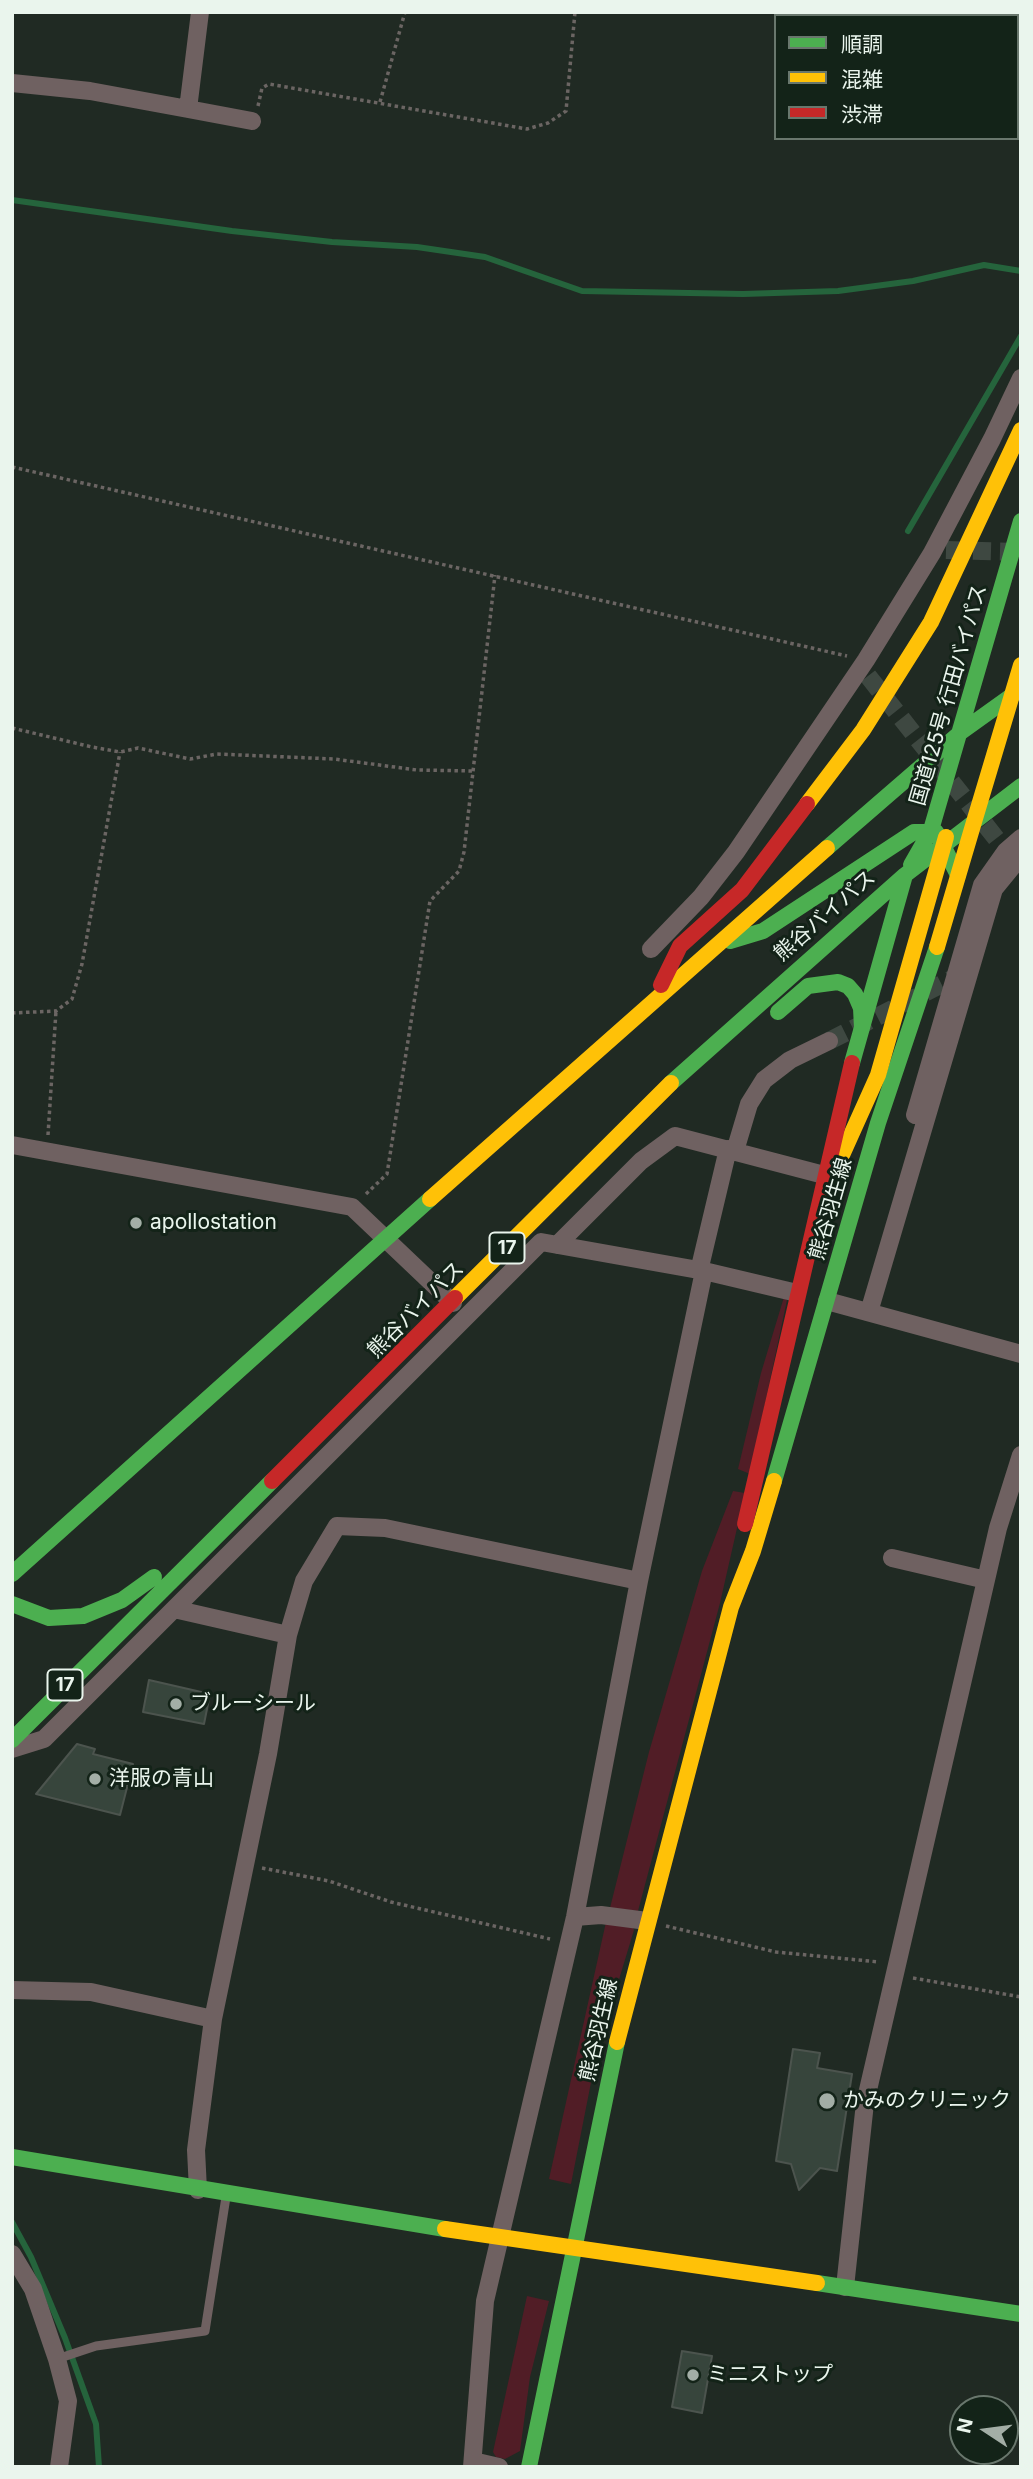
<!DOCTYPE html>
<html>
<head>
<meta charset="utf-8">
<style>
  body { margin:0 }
  #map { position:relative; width:1033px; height:2479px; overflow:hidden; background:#202a23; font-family:Inter,"Noto Sans JP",sans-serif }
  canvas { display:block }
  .frame { position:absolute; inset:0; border:14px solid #eaf5ed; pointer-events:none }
  .legend { position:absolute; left:774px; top:14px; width:245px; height:126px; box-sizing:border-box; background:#132318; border:2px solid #69776d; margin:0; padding:9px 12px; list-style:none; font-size:21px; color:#eaf5ed }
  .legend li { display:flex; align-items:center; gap:14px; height:35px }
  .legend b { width:35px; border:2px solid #69776d }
  .north { position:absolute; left:949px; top:2395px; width:70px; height:70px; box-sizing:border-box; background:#132318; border:2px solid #69776d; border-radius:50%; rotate:283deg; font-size:19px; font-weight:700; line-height:28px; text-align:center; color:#eaf5ed }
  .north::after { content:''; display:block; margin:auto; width:24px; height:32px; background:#a3aea6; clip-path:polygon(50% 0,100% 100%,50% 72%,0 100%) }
</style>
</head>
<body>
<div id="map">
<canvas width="1033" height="2479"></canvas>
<div class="frame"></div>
<ul class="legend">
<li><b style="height:9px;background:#4caf50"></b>順調</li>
<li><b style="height:9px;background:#ffc107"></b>混雑</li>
<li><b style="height:9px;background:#c62828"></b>渋滞</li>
</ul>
<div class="north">N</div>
</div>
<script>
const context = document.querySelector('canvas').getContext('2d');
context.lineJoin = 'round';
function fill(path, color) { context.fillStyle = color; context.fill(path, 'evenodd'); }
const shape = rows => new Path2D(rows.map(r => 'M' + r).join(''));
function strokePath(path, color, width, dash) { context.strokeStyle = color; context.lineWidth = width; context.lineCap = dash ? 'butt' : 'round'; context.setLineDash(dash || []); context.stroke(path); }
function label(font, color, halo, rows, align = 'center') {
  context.font = font + ' Inter,"Noto Sans JP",sans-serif'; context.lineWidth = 6; context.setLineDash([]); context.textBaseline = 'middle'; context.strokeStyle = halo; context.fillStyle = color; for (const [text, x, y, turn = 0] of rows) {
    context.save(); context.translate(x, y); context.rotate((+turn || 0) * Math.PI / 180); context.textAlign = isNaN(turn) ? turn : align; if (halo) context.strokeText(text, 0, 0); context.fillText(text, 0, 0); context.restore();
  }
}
fill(shape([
  [784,1297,787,1300,750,1474,738,1469,761,1373],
  [733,1491,745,1493,720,1603,638,1911,610,1908,649,1752,702,1571],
  [606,1922,632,1926,634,1930,597,2052,571,2184,549,2179],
  [527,2296,549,2301,530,2377,520,2451,505,2459,496,2457,493,2452]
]), '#511d26');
strokePath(shape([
  [12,200,232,231,332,242,417,247,485,257,582,291,743,294,838,291,913,281,984,265,1021,271],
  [908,531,1021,336],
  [12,2222,31,2257,65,2338,96,2424,99,2467]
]), '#25643c', 6);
const building = shape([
  [149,1680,210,1694,204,1724,143,1712,149,1680],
  [77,1744,95,1749,93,1754,133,1764,120,1815,36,1794,77,1744],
  [793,2049,820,2053,817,2068,852,2074,837,2171,820,2168,799,2190,791,2164,776,2161,793,2049],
  [682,2351,712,2356,702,2413,672,2407,682,2351]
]);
fill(building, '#37453c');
strokePath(building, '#4c544e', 2);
strokePath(shape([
  [946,550,1019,552],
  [868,676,1006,851],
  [829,1041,954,978]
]), '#3e4841', 18, [18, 9]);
strokePath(shape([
  [937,12,942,16],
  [1017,74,1021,76],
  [380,102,405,12],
  [258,106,262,88,269,84,527,129,548,123,566,111,575,12],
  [12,467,847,656],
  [12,728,92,747,120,752,138,748,190,759,217,754,334,759,417,770,473,771],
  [12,1013,56,1011,72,999,82,964,120,752],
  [48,1135,56,1011],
  [366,1194,387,1174,430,901,459,871,464,852,495,575],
  [262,1868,329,1881,391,1902,550,1939],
  [666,1926,776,1952,879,1962],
  [913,1978,1021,1997]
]), '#6b6563', 3.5, [3.5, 3.5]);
strokePath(shape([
  [57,2359,96,2346,205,2331,226,2197]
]), '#6f6161', 9);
strokePath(shape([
  [12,83,90,91,188,109,200,12],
  [188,109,252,121],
  [651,949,701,897,736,852,866,660,932,553,992,439,1021,378],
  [915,1115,982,885,1006,851,1021,838],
  [12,1145,352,1207,453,1303],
  [735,1151,749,1104,764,1080,790,1060,829,1041],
  [557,1245,641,1161,675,1136,824,1175],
  [699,1271,728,1149],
  [827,1301,1021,1354],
  [869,1312,994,889,1021,856],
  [892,1558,986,1580],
  [174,1609,288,1635],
  [12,1749,44,1739,541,1242,704,1271,797,1293],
  [575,1917,601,1915,647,1921],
  [12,1990,91,1992,213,2019,196,2150,198,2190],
  [213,2019,268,1754,288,1635,304,1581,337,1526,385,1528,639,1581],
  [12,2254,33,2289,57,2359,68,2401,59,2467],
  [845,2287,865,2103,998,1528,1021,1455],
  [473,2461,499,2467],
  [472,2467,485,2301,575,1917,639,1581,704,1271]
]), '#6f6161', 18);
strokePath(shape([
  [827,848,961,732,1021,689],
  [911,865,931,830,1021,521],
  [730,941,763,931,914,832,936,832,958,875],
  [778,1012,808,986,838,982,848,986,855,994,861,1008,862,1028],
  [852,1063,905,875],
  [671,1083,905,875,1021,786],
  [774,1481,878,1123,937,947],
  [12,1574,430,1199],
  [12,1604,49,1618,83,1616,122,1600,154,1577],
  [12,1740,272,1481],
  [12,2157,445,2229],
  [817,2283,1021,2314],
  [529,2467,617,2042]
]), '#4caf50', 16);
strokePath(shape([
  [807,804,863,730,931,622,1021,430],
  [974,822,1021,665],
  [937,947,974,822],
  [838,1164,878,1075,946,837],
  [430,1199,827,848],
  [455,1298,671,1083],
  [617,2042,731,1607,753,1551,774,1481],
  [445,2229,817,2283]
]), '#ffc107', 16);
strokePath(shape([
  [661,985,680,946,742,890,807,804],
  [272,1481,455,1298],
  [745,1524,852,1063]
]), '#c62828', 16);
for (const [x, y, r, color] of [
  [136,1223,7,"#a3aea6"],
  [176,1704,7,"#a3aea6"],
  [95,1779,7,"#a3aea6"],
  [827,2101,9,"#a3aea6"],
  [693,2375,7,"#a3aea6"]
]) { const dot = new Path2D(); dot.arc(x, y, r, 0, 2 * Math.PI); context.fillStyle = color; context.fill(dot); strokePath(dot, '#132318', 2.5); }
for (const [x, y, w] of [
  [507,1248,35],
  [65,1685,35]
]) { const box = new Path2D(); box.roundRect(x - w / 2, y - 15.5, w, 31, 5); context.fillStyle = '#132318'; context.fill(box); strokePath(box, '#eaf5ed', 2); }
label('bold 19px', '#eaf5ed', null, [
  ["17",507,1248],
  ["17",65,1685]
]);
label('21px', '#eaf5ed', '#132318', [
  ["国道125号 行田バイパス",949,695,-74],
  ["熊谷バイパス",825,916,-41],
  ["熊谷羽生線",831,1209,-74],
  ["熊谷バイパス",416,1310,-45],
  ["熊谷羽生線",599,2030,-77]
]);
label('21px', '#eaf5ed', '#132318', [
  ["apollostation",150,1223],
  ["ブルーシール",190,1704],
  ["洋服の青山",109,1779],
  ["かみのクリニック",843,2101],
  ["ミニストップ",707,2375]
], 'left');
</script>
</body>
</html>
